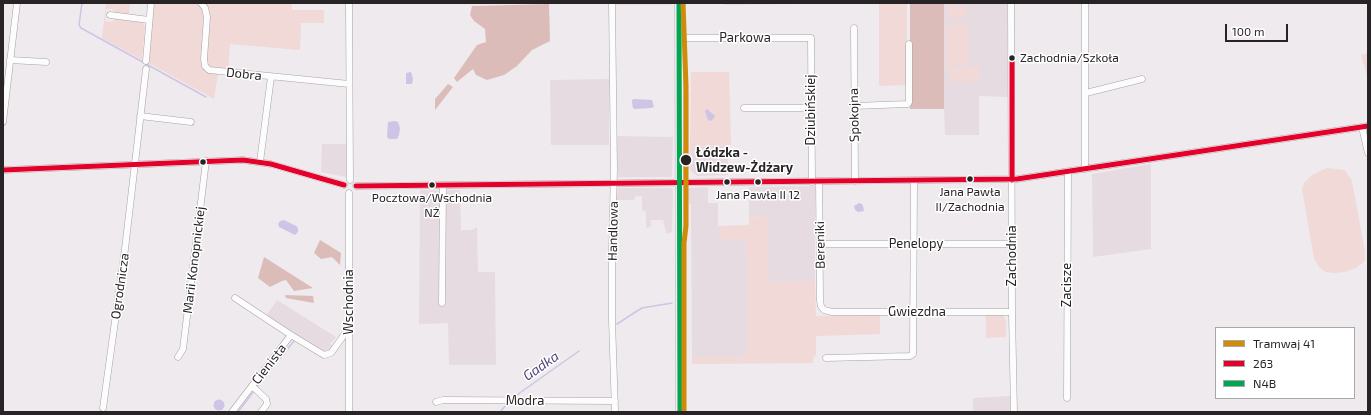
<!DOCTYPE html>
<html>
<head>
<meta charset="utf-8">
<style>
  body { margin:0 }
  #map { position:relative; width:1371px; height:415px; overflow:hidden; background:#efeaed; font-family:"Exo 2",sans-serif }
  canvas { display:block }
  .frame { position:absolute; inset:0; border:4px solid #282426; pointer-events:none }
  .legend { position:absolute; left:1215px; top:327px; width:140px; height:72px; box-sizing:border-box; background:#fff; border:1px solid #a9a7a8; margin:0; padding:5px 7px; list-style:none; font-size:12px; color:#282426 }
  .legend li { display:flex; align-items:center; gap:8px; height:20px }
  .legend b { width:20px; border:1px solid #a9a7a8 }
  .scale { position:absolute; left:1225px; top:24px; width:63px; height:18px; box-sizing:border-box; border:2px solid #282426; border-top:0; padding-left:5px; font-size:12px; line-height:14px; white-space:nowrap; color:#282426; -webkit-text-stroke:3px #fff; paint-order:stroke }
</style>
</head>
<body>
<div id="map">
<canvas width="1371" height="415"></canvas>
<div class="frame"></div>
<ul class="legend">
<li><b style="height:5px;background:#ce8c08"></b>Tramwaj 41</li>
<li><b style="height:5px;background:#e4002b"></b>263</li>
<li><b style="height:5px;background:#00a651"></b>N4B</li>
</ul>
<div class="scale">100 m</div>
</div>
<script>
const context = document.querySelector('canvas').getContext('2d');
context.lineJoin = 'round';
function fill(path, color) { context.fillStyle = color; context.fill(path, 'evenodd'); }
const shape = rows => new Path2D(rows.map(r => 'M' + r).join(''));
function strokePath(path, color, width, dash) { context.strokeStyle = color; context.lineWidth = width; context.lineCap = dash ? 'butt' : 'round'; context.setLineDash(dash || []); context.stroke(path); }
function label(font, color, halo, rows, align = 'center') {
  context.font = font + ' "Exo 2",sans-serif'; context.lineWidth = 3; context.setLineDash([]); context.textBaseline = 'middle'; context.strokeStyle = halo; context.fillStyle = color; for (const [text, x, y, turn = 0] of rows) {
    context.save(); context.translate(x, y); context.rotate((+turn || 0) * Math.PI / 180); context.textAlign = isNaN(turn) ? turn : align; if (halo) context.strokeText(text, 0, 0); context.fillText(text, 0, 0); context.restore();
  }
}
fill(shape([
  [616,3,672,3,672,5,616,5],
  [944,3,1007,3,1008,97,979,96,979,135,945,135,944,109],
  [609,79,609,145,551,145,550,80],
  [617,136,673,137,672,177,618,177],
  [322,144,346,144,346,177,321,172],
  [728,145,728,175,697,176,690,170,690,146],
  [1151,164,1151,249,1093,257,1092,174],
  [815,186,815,281,769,282,769,217,749,216,749,187],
  [708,187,708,203,718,203,718,226,720,226,720,240,745,240,745,248,747,250,747,352,741,357,692,357,691,204,688,203,688,188],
  [618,188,671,188,673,190,672,232,667,234,666,232,663,220,650,220,652,226,646,228,646,212,642,210,642,197,641,196,636,196,634,200,616,200],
  [420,190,437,190,441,194,438,303,446,304,445,281,445,193,449,190,460,190,461,230,472,230,477,227,478,272,495,272,496,365,449,365,448,323,419,324],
  [277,300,336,337,330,344,334,346,329,352,325,353,266,316],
  [1010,396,1010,412,973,412,973,398]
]), '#e7dbe2');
fill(shape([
  [106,3,130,3,129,14,116,13,112,9,106,9,105,21,111,22,116,19,142,22,145,27,142,60,102,38],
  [153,3,199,3,201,5,204,13,202,61,218,74,214,99,147,62],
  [206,3,291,3,292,10,324,10,324,23,301,23,300,50,230,44,228,71,210,67,206,62,208,11],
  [724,3,782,3,786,4,724,5],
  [879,3,907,3,907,85,879,86],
  [947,5,966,6,966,18,947,18],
  [946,21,949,21,949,71,946,71],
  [950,24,969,25,969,65,950,64],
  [1368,53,1368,79,1361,55],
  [950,66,980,67,980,82,950,82],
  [691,72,729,72,731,145,690,146],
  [689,91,689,168,687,169,687,92],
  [1327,168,1345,170,1352,181,1365,252,1365,261,1356,268,1345,272,1334,273,1326,272,1319,267,1314,258,1302,189,1304,183,1312,175],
  [749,216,769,217,769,282,815,281,816,316,880,315,880,334,816,336,816,355,814,357,812,363,692,364,692,357,741,357,747,352,747,250,745,248,745,240,720,240,720,226,749,225],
  [986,315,1003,315,1006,321,1006,337,986,338]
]), '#f0d9d7');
fill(shape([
  [910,3,944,3,944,109,910,109],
  [549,4,550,41,532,50,517,66,504,75,487,80,476,75,473,69,457,82,454,78,477,45,486,42,485,29,474,21,470,15,472,6],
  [448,84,453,87,435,110,435,99],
  [320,240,341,253,340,265,332,257,321,259,314,253],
  [264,257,313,288,294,291,286,280,282,281,270,287,258,278],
  [285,295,313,296,314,303,286,298]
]), '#dbbcb9');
fill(shape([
  [411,72,413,79,412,84,406,84,406,73],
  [634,99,652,100,654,107,651,108,635,109,633,108,632,102,632,100],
  [707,109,715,116,713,119,711,121,708,120,705,111],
  [395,121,398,122,400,128,399,135,397,139,389,139,387,137,388,122],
  [859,203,862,204,863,206,864,211,858,212,855,210,854,206],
  [284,220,296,226,298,228,298,232,295,235,279,227,278,224,280,221],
  '213.5 405a5.5 5.5 0 1 1 11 0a5.5 5.5 0 1 1-11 0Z'
]), '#cdc5e5');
strokePath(shape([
  [82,3,79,25,81,28,206,97],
  [617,324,637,311,642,308,672,303],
  [256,388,294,341],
  [514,397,579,351],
  [238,412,254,391],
  [500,412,507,404]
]), '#cdc5e5', 1.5);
const minor = shape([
  [201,3,205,8,207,17,204,59,205,66,209,70,349,84],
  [349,3,350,180],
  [612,3,614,169,612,252,612,320,615,412],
  [1011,3,1012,312,1014,412],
  [1085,3,1085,169],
  [110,15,149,20],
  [854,28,855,181],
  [679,38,811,38,812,182],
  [10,60,46,62],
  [146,61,151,3],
  [1086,93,1142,79],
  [854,106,908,104,909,102,909,44],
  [744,108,811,108],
  [140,116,191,122],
  [3,122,17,3],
  [1362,127,1368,153],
  [260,162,271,77],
  [3,170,243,160,271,164,344,185],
  [819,181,820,301,821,306,824,310,832,312,1012,312],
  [356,186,1017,179,1368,126],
  [820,244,1012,244],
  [235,298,291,335,324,355,331,353,344,335,349,332],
  [442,303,443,185],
  [178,357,183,349,206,161],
  [826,358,910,356,913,354,914,181],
  [252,386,266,399,267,404,261,412],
  [1067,398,1068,172],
  [436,402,443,400,615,401],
  [103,408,125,249,146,69],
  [232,412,291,335],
  [349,412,349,193]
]);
const major = shape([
  [679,3,680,412]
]);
strokePath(minor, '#a7a2a5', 7);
strokePath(major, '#bbb0bd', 9);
strokePath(minor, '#fdfcfc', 6);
strokePath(major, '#f2ecf3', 8);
strokePath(shape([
  [1012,58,1012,180],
  [3,170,243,160,271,164,344,185],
  [356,186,1017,179,1368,126]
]), '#e4002b', 5);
strokePath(shape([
  [679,3,680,412]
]), '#00a651', 5);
strokePath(shape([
  [683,3,686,86,686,226,684,243,684,412]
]), '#ce8c08', 5);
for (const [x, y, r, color] of [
  [1012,58,3.5,"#282426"],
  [686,160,6,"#282426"],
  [203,162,3.5,"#282426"],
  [970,179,3.5,"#282426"],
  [727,182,3.5,"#282426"],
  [758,182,3.5,"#282426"],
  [432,185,3.5,"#282426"]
]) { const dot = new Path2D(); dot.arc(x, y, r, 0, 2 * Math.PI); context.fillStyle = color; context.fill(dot); strokePath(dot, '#fff', 1.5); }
label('12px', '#282426', '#fff', [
  ["Zachodnia/Szkoła",1020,58,"left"],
  ["Jana Pawła",970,192],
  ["II/Zachodnia",970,207],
  ["Jana Pawła II 12",758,195],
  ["Pocztowa/Wschodnia",432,198],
  ["NŻ",432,213]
]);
label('13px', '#282426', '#fff', [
  ["Parkowa",745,38],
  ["Dobra",244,74,6],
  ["Dziubińskiej",811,110,-90],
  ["Spokojna",854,115,-91],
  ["Handlowa",613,231,-89],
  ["Penelopy",916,244],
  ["Bereniki",820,245,-91],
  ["Zachodnia",1012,256,-90],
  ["Marii Konopnickiej",194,260,-83],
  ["Zacisze",1067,285,-90],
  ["Ogrodnicza",120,286,-82],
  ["Wschodnia",349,302,-90],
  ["Gwiezdna",917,312],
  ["Cienista",269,364,-52],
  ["Modra",525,401]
]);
label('bold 13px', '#282426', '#fff', [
  ["Łódzka -",696,153],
  ["Widzew-Żdżary",696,168]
], 'left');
label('italic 14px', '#574781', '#fff', [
  ["Gadka",541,366,-35]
]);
</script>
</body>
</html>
